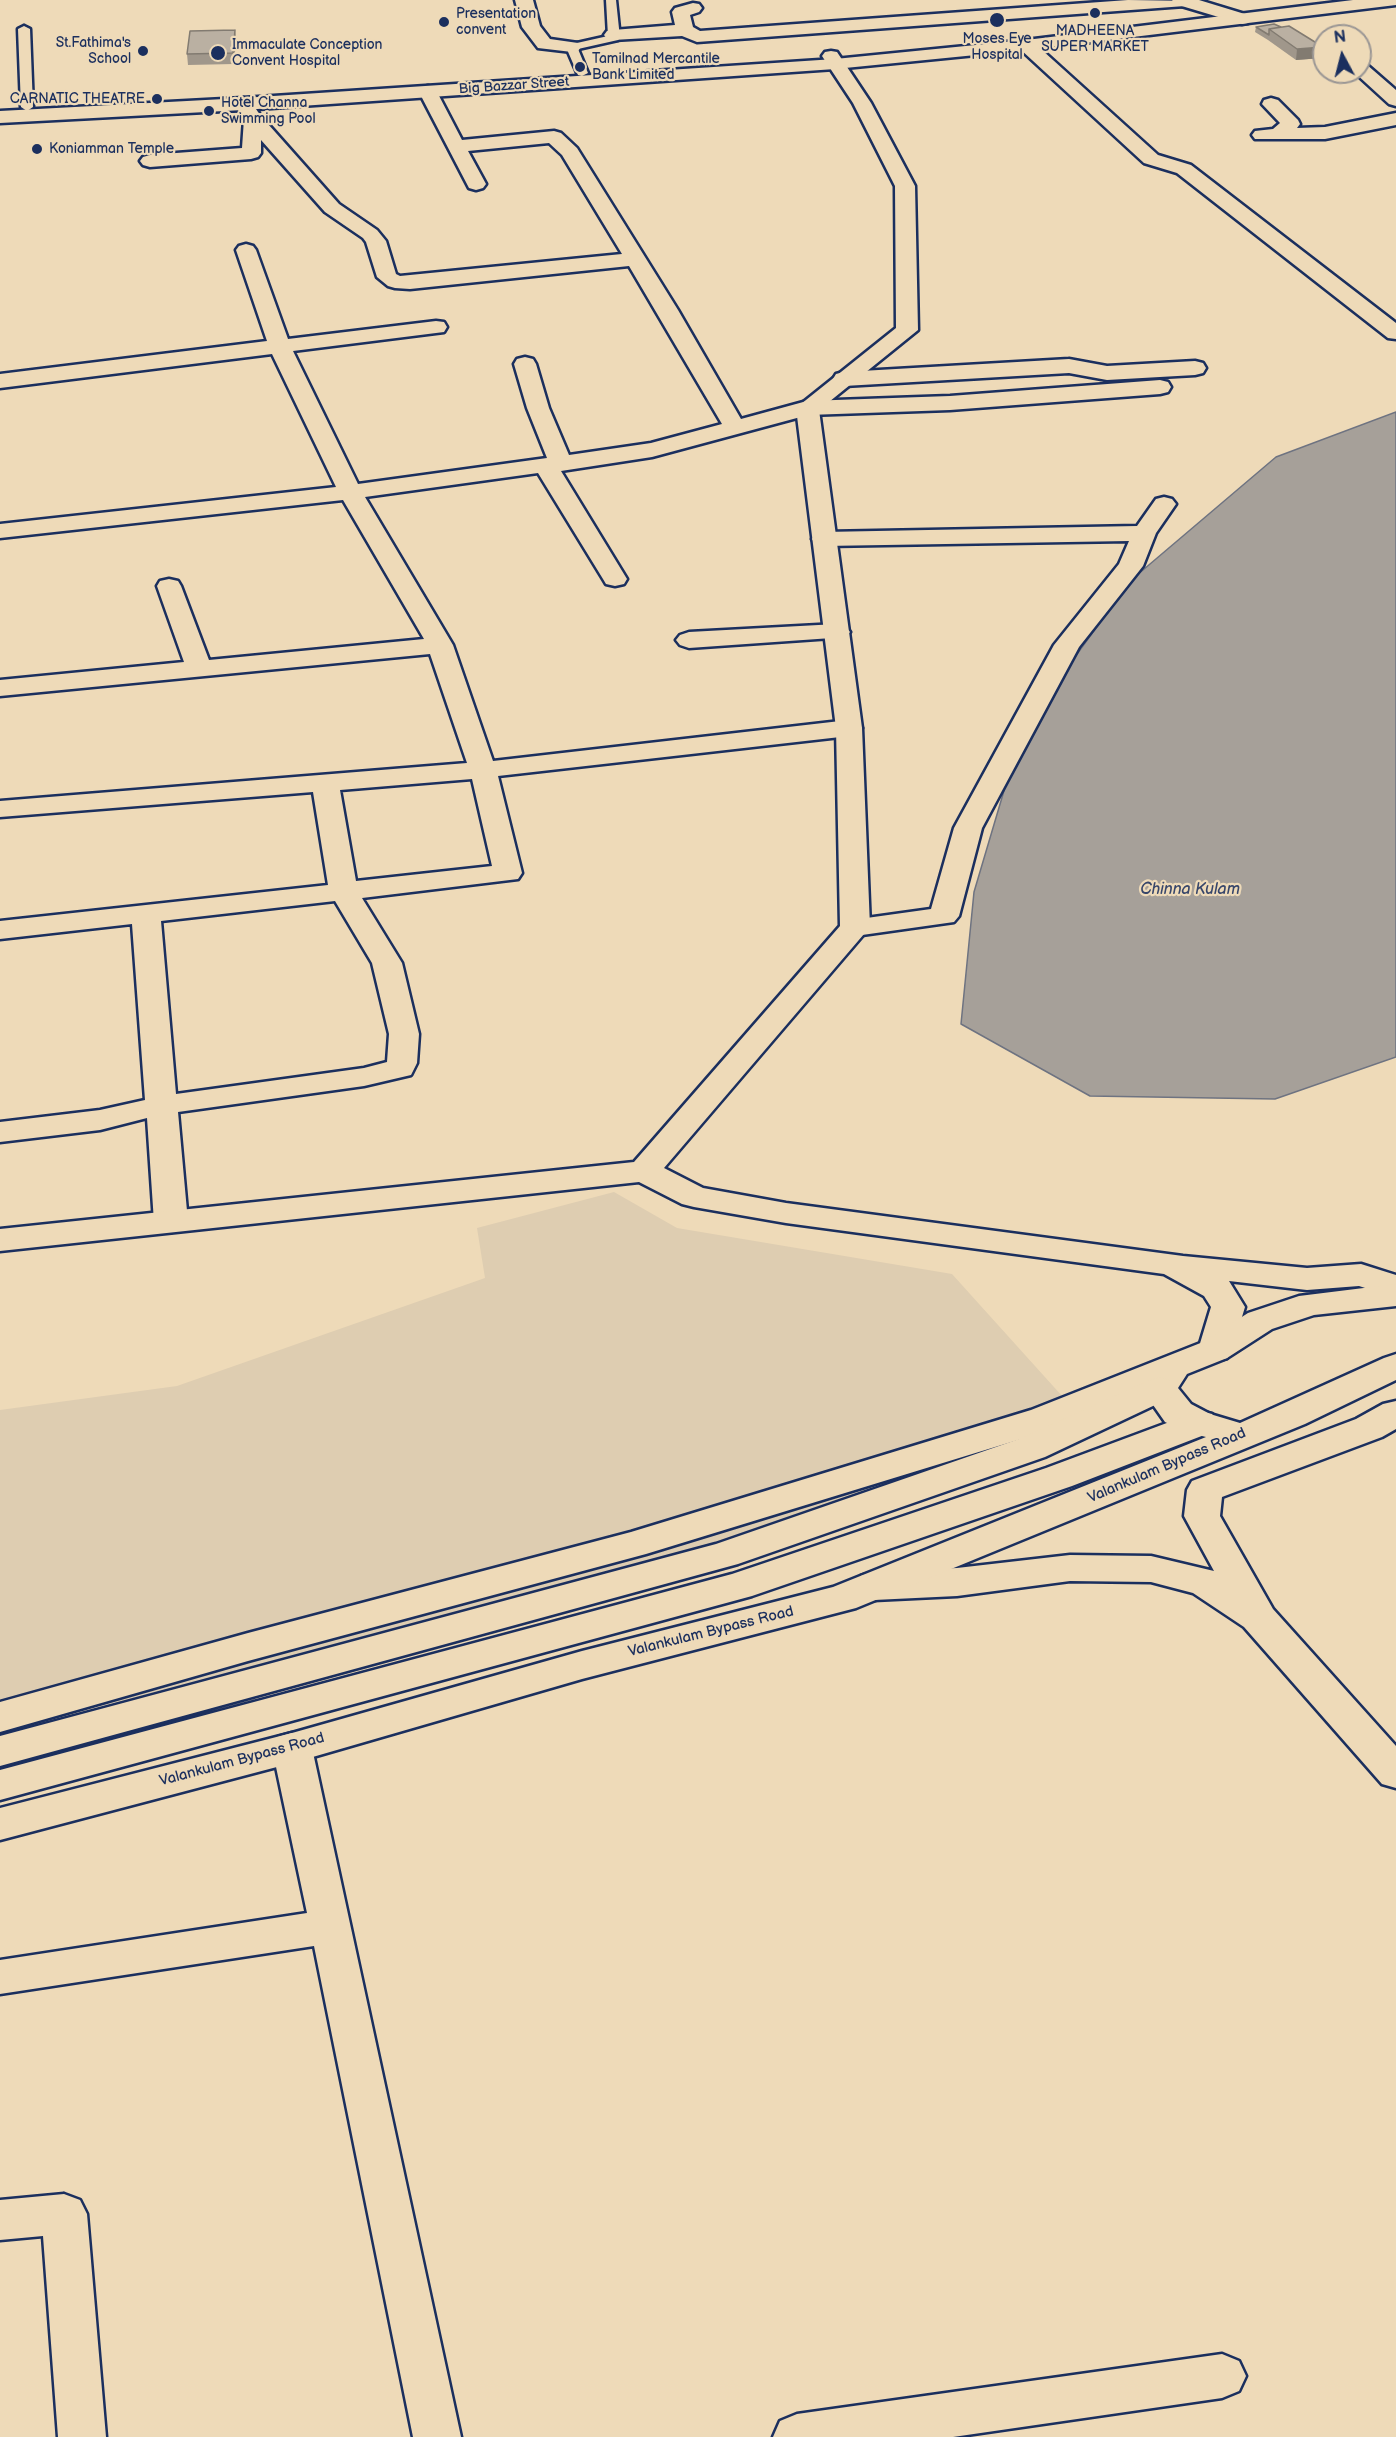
<!DOCTYPE html>
<html>
<head>
<meta charset="utf-8">
<style>
  body { margin:0 }
  #map { position:relative; width:1396px; height:2437px; overflow:hidden; background:#eedab8; font-family:"Balsamiq Sans",sans-serif }
  canvas { display:block }
  .north { position:absolute; left:1312px; top:24px; width:60px; height:60px; box-sizing:border-box; background:#eedab8; border:2px solid #9a9694; border-radius:50%; rotate:353deg; font-size:16px; font-weight:700; line-height:24px; text-align:center; color:#1b2f5e }
  .north::after { content:''; display:block; margin:auto; width:21px; height:27px; background:#1b2f5e; clip-path:polygon(50% 0,100% 100%,50% 72%,0 100%) }
</style>
</head>
<body>
<div id="map">
<canvas width="1396" height="2437"></canvas>
<div class="north">N</div>
</div>
<script>
const context = document.querySelector('canvas').getContext('2d');
context.lineJoin = 'round';
function fill(path, color) { context.fillStyle = color; context.fill(path, 'evenodd'); }
const shape = rows => new Path2D(rows.map(r => 'M' + r).join(''));
function strokePath(path, color, width, dash) { context.strokeStyle = color; context.lineWidth = width; context.lineCap = dash ? 'butt' : 'round'; context.setLineDash(dash || []); context.stroke(path); }
function label(font, color, halo, rows, align = 'center') {
  context.font = font + ' "Balsamiq Sans",sans-serif'; context.lineWidth = 4.5; context.setLineDash([]); context.textBaseline = 'middle'; context.strokeStyle = halo; context.fillStyle = color; for (const [text, x, y, turn = 0] of rows) {
    context.save(); context.translate(x, y); context.rotate((+turn || 0) * Math.PI / 180); context.textAlign = isNaN(turn) ? turn : align; if (halo) context.strokeText(text, 0, 0); context.fillText(text, 0, 0); context.restore();
  }
}
fill(shape([
  [614,1192,677,1228,952,1274,1081,1417,968,1462,475,1619,0,1729,0,1410,177,1386,485,1278,477,1228]
]), '#decdb1');
const water = shape([
  [1396,412,1396,1057,1275,1099,1090,1096,961,1024,974,892,1022,730,1130,581,1276,457,1396,412]
]);
fill(water, '#a6a099');
strokePath(water, '#6e7381', 1.5);
const service = shape([
  [606,0,616,0,620,38,618,40,578,49,588,73,582,76,578,75,566,47,568,45,608,36,606,0],
  [24,26,30,29,33,107,27,111,21,107,18,29,24,26]
]);
const minor = shape([
  [515,0,533,0,540,26,550,39,578,43,581,47,578,51,572,52,538,48,522,27,515,0],
  [1128,0,1194,1,1191,5,1185,6,697,42,682,36,613,40,607,39,604,35,607,31,613,30,675,25,672,12,675,8,693,3,699,4,702,8,699,12,690,15,693,27,700,31,1128,0],
  [1026,40,1032,41,1158,155,1191,165,1396,323,1396,339,1388,338,1177,173,1144,163,1020,49,1017,45,1020,41,1026,40],
  [1360,63,1366,64,1396,90,1396,106,1389,104,1354,72,1360,72,1360,63],
  [428,86,435,88,437,92,462,140,554,131,561,133,577,148,678,310,741,419,807,401,950,396,1160,380,1168,382,1171,387,1168,392,1160,394,950,410,808,415,652,457,561,471,627,579,624,584,615,586,606,584,603,579,538,473,365,497,453,645,493,761,849,720,858,722,862,728,858,734,849,736,498,776,522,873,518,879,362,898,402,963,419,1034,417,1063,411,1075,364,1086,178,1112,188,1222,183,1229,171,1232,159,1229,154,1222,147,1118,100,1130,0,1142,0,1122,100,1110,145,1100,132,924,0,939,0,921,328,885,313,792,0,817,0,801,467,763,430,654,0,696,0,680,184,662,157,586,160,581,169,579,178,581,181,586,209,660,424,639,343,500,0,538,0,524,336,487,272,354,0,388,0,374,267,341,236,250,239,246,246,244,253,246,256,250,288,339,436,321,444,322,447,327,444,332,436,333,293,351,358,484,547,458,527,408,514,364,517,359,525,357,533,359,536,364,549,408,569,455,651,443,722,424,629,266,410,289,395,288,388,286,377,277,366,242,363,238,325,212,261,140,261,153,258,157,251,159,150,167,143,165,140,161,143,157,150,155,242,148,244,119,234,104,236,100,243,98,250,100,260,115,339,204,377,230,386,241,396,274,400,276,622,254,562,155,549,143,468,151,486,184,483,188,476,190,469,188,419,92,421,88,428,86],
  [472,779,492,866,356,881,340,790,472,779],
  [335,901,372,963,389,1034,387,1062,364,1068,176,1094,161,921,335,901],
  [1271,98,1278,100,1298,120,1300,124,1297,128,1325,127,1396,113,1396,125,1325,139,1255,139,1252,135,1255,131,1273,129,1280,123,1262,104,1264,100,1271,98],
  [1069,359,1107,366,1195,361,1203,363,1206,368,1203,373,1195,375,1107,380,1069,373,844,386,836,384,833,379,836,374,844,372,1069,359],
  [1164,497,1172,499,1176,504,1156,533,1143,566,1079,647,982,828,959,916,954,922,855,936,845,933,840,927,845,921,931,909,954,828,1054,645,1119,564,1129,541,824,546,815,544,812,539,815,534,824,532,1137,526,1156,499,1164,497],
  [837,624,846,627,850,632,846,637,689,648,680,645,676,640,680,635,689,632,837,624],
  [1396,1401,1396,1429,1382,1437,1222,1497,1220,1516,1273,1609,1396,1746,1396,1788,1382,1784,1244,1627,1193,1593,1151,1582,1070,1581,957,1596,874,1600,861,1596,855,1586,861,1576,874,1572,957,1568,1070,1555,1151,1556,1214,1571,1184,1516,1187,1490,1192,1481,1356,1419,1383,1404,1396,1401],
  [292,1733,306,1737,312,1748,461,2437,413,2437,314,1946,0,1994,0,1960,307,1913,272,1748,278,1737,292,1733],
  [64,2194,80,2200,87,2214,106,2437,58,2437,43,2236,0,2240,0,2200,64,2194],
  [1222,2354,1239,2361,1246,2376,1239,2391,1222,2398,953,2437,773,2437,780,2421,797,2414,1222,2354]
]);
const tertiary = shape([
  [831,51,837,52,871,103,915,186,918,330,819,410,862,728,870,927,664,1168,703,1188,786,1203,1183,1256,1307,1268,1361,1264,1396,1275,1396,1298,1359,1286,1307,1290,1229,1281,1245,1307,1232,1350,1227,1358,1215,1361,1203,1358,1198,1350,1211,1307,1204,1296,1164,1274,786,1223,694,1207,682,1204,639,1182,0,1251,0,1229,634,1162,840,926,836,728,796,408,896,328,895,186,853,103,822,56,825,52,831,51]
]);
const secondary = shape([
  [1172,0,1199,0,1248,15,1251,19,1248,23,1242,24,1175,4,1172,0]
]);
const primary = shape([
  [1396,1284,1396,1306,1314,1315,1272,1329,1227,1358,1187,1374,1178,1388,1191,1404,1210,1414,1240,1423,1384,1358,1396,1354,1396,1380,1305,1424,856,1608,582,1679,292,1763,0,1840,0,1808,292,1733,582,1651,833,1587,1206,1437,1186,1432,1165,1422,1144,1392,1057,1428,646,1554,248,1661,0,1732,0,1702,248,1633,631,1532,1031,1410,1203,1342,1248,1313,1299,1296,1396,1284]
]);
const trunk = shape([
  [1353,0,1396,0,1396,5,1026,50,835,69,243,110,0,123,0,111,243,98,835,59,1026,40,1353,0],
  [1160,1377,1172,1381,1178,1389,1172,1397,1045,1457,738,1564,0,1766,0,1736,716,1544,1019,1439,1148,1381,1160,1377],
  [1199,1411,1212,1414,1217,1423,1212,1432,1072,1486,752,1596,0,1800,0,1770,732,1574,1046,1468,1199,1411]
]);
strokePath(service, '#1b2f5e', 5);
strokePath(minor, '#1b2f5e', 5);
strokePath(tertiary, '#1b2f5e', 5);
strokePath(secondary, '#1b2f5e', 5);
strokePath(primary, '#1b2f5e', 5);
strokePath(trunk, '#1b2f5e', 5);
fill(service, '#eedab8');
fill(minor, '#eedab8');
fill(tertiary, '#eedab8');
fill(secondary, '#eedab8');
fill(primary, '#eedab8');
fill(trunk, '#eedab8');
fill(shape([
  [1274,24,1322,58,1296,60,1268,40,1255,32,1256,27],
  [236,40,234,64,188,65,187,54]
]), '#a0978b');
fill(shape([
  [235,30,236,40,234,64,233,53],
  [1323,47,1322,58,1296,60,1297,49]
]), '#827b71');
const building = shape([
  [1274,24,1281,27,1269,29,1269,35,1256,27,1274,24],
  [1289,26,1323,47,1297,49,1269,29,1289,26],
  [235,30,233,53,187,54,190,31,235,30]
]);
fill(building, '#bab0a2');
strokePath(building, '#827b71', 1.5);
for (const [x, y, r, color] of [
  [1095,13,6,"#1b2f5e"],
  [997,20,8,"#1b2f5e"],
  [444,22,6,"#1b2f5e"],
  [143,51,6,"#1b2f5e"],
  [218,53,8,"#1b2f5e"],
  [580,67,6,"#1b2f5e"],
  [157,99,6,"#1b2f5e"],
  [209,111,6,"#1b2f5e"],
  [37,149,6,"#1b2f5e"]
]) { const dot = new Path2D(); dot.arc(x, y, r, 0, 2 * Math.PI); context.fillStyle = color; context.fill(dot); strokePath(dot, '#eedab8', 2); }
label('14px', '#1b2f5e', '#eedab8', [
  ["Presentation",456,14],
  ["convent",456,30],
  ["MADHEENA",1095,31,"center"],
  ["SUPER MARKET",1095,47,"center"],
  ["Moses Eye",997,39,"center"],
  ["Hospital",997,55,"center"],
  ["St.Fathima's",131,43,"right"],
  ["School",131,59,"right"],
  ["Immaculate Conception",232,45],
  ["Convent Hospital",232,61],
  ["Tamilnad Mercantile",592,59],
  ["Bank Limited",592,75],
  ["CARNATIC THEATRE",145,99,"right"],
  ["Hotel Channa",221,103],
  ["Swimming Pool",221,119],
  ["Koniamman Temple",49,149]
], 'left');
label('14px', '#1b2f5e', '#eedab8', [
  ["Big Bazzar Street",514,86,-4]
]);
label('15px', '#1b2f5e', '#eedab8', [
  ["Valankulam Bypass Road",1167,1466,-23],
  ["Valankulam Bypass Road",711,1632,-14],
  ["Valankulam Bypass Road",242,1760,-15]
]);
label('italic 16px', '#37466a', '#eedab8', [
  ["Chinna Kulam",1190,890]
]);
</script>
</body>
</html>
